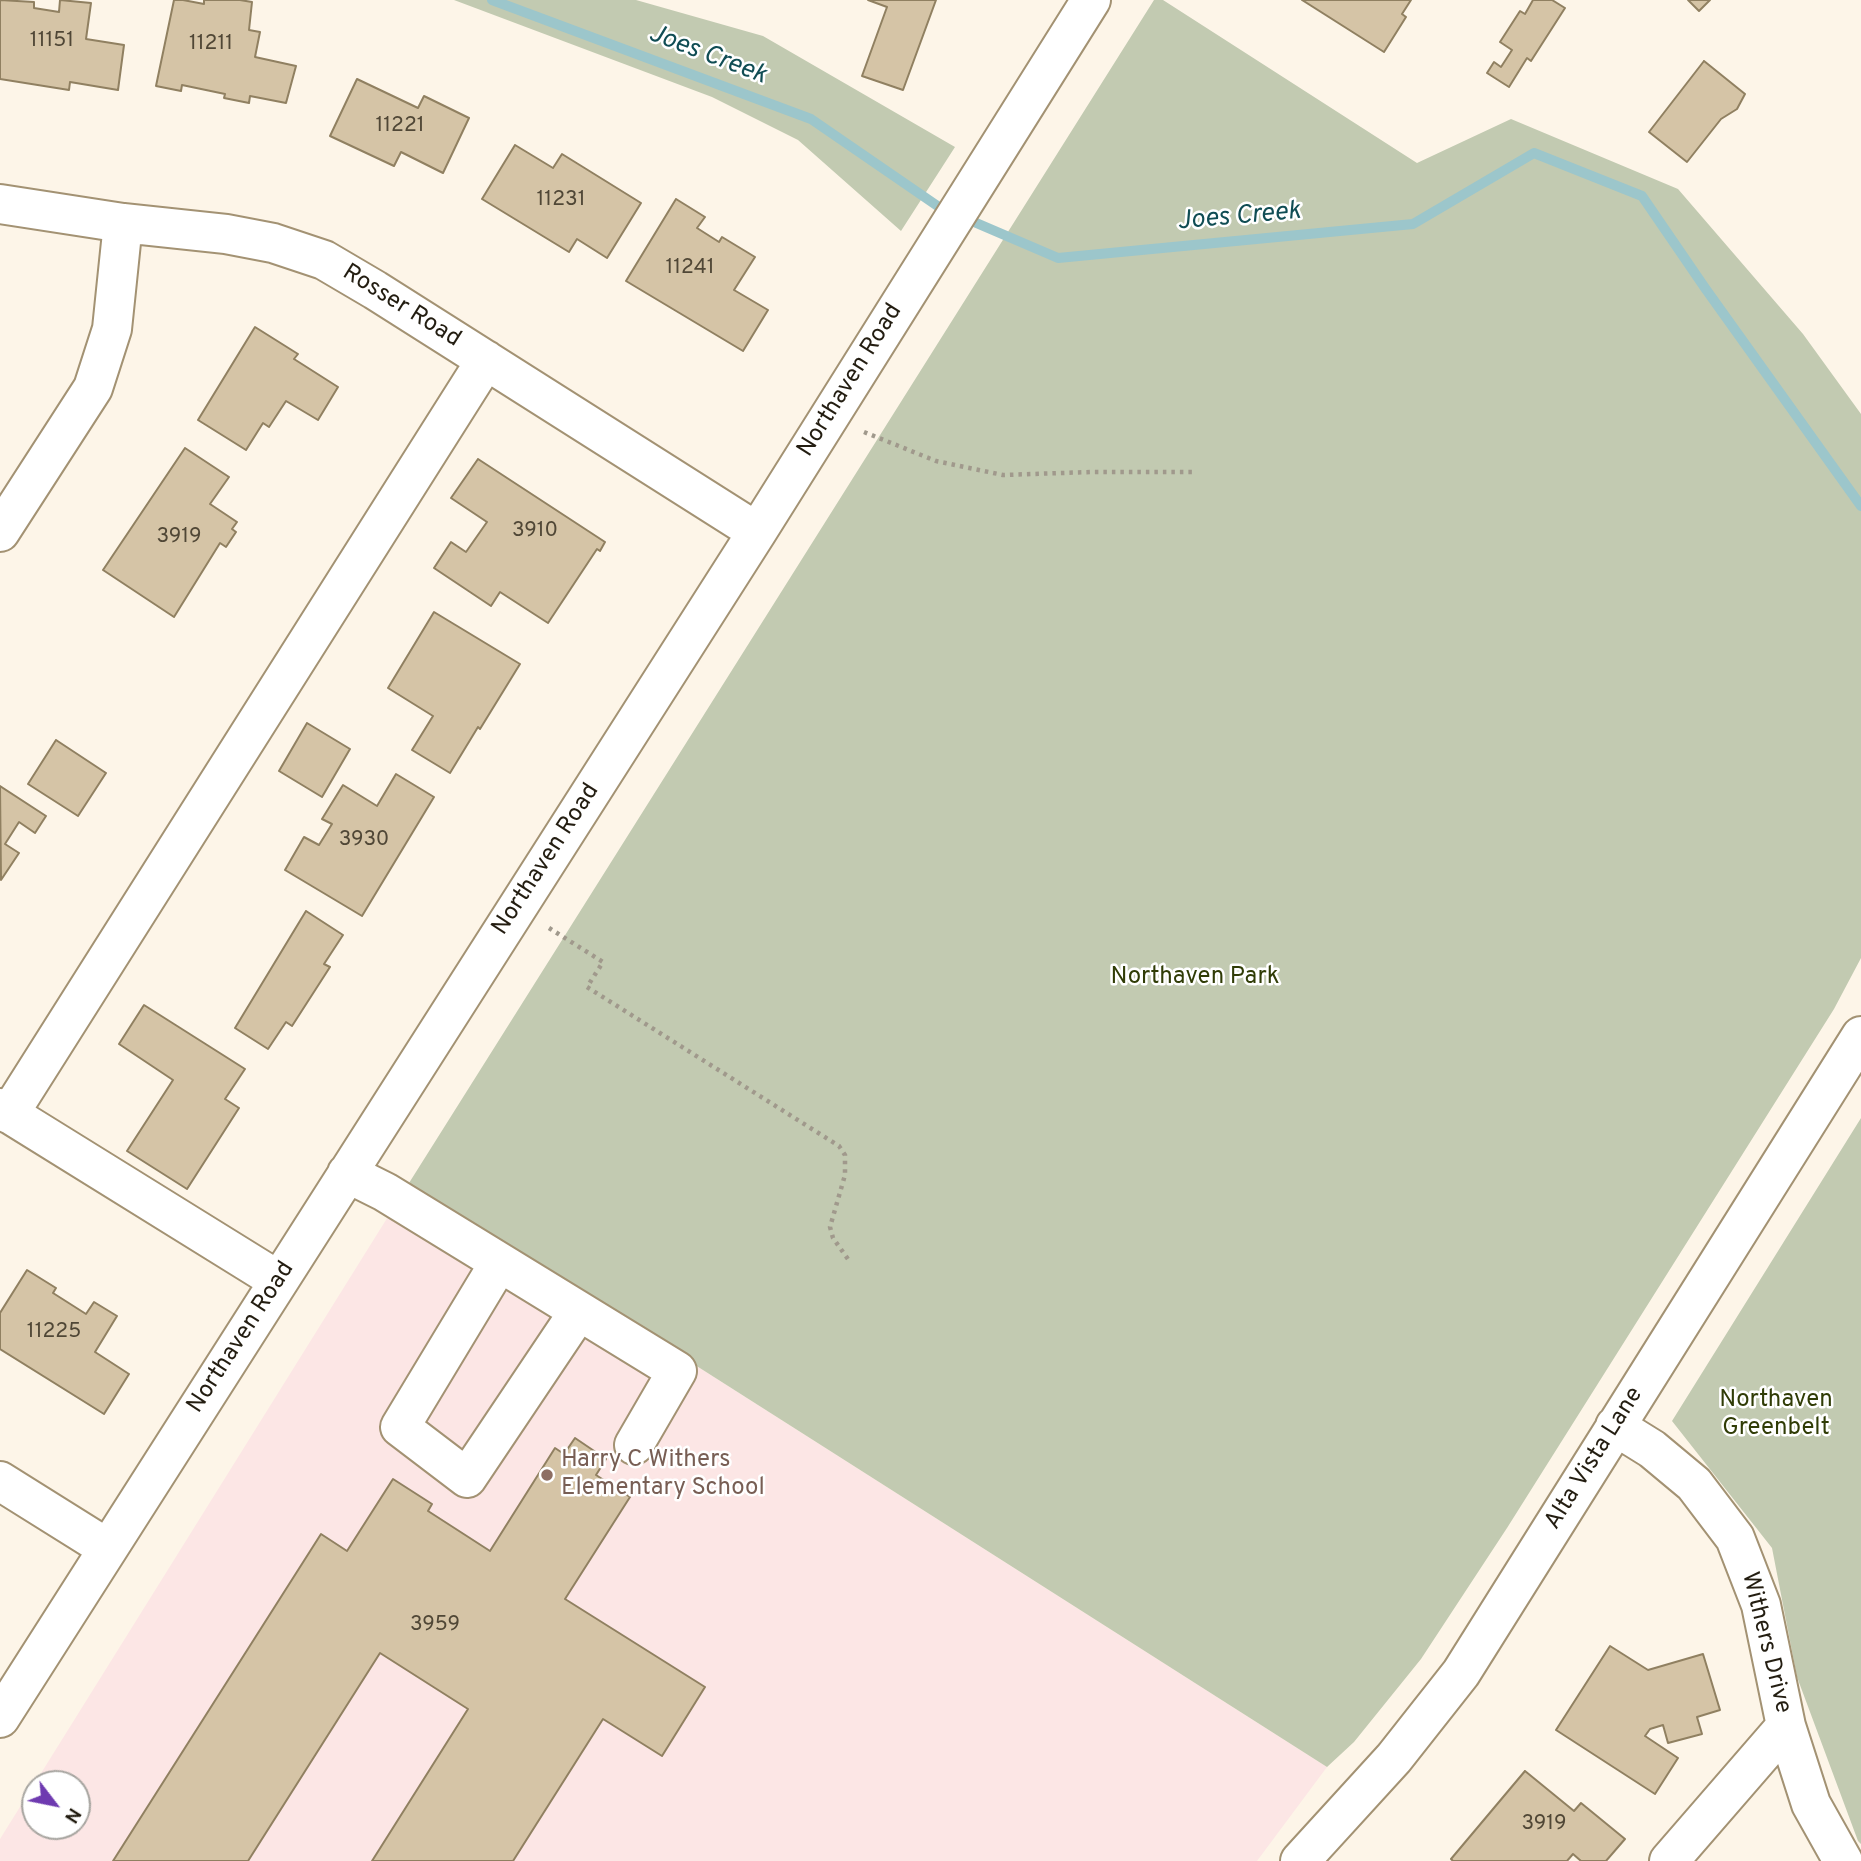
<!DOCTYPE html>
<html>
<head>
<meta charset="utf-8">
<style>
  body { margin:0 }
  #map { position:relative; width:1861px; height:1861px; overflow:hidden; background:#fdf5e8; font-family:Overpass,sans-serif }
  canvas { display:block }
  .north { position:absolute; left:21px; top:1770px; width:70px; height:70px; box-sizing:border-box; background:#fff; border:2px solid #a7a5a0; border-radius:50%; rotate:122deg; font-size:19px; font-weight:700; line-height:28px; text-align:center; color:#231d11 }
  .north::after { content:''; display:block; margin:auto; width:24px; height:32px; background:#6e3ab0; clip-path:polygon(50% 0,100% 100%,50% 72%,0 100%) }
</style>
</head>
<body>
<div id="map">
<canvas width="1861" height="1861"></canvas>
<div class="north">N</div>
</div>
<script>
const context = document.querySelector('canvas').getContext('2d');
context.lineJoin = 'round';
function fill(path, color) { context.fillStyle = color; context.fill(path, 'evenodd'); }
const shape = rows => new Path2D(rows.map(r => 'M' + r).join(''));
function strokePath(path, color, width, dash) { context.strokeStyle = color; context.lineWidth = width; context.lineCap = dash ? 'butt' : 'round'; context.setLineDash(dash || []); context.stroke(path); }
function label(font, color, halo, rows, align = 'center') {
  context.font = font + ' Overpass,sans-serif'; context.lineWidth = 5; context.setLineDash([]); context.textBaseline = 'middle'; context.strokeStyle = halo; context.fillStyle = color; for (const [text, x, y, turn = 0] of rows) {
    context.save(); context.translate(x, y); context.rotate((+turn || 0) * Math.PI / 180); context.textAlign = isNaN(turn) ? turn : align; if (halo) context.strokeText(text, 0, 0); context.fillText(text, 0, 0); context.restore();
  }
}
fill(shape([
  [409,1183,1327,1767,1257,1861,0,1861,0,1839],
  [35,1784,77,1784,77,1826,35,1826]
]), '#fce6e5');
fill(shape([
  [454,0,636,0,763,36,955,147,901,231,798,140,712,97],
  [1154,0,1163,0,1417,163,1511,119,1678,189,1803,334,1861,414,1861,958,1834,1009,1507,1528,1421,1659,1354,1742,1327,1767,409,1183],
  [1861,1118,1861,1844,1858,1841,1797,1677,1772,1548,1672,1421]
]), '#c2cab1');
strokePath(shape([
  [492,0,811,119,939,207,1058,258,1413,224,1534,153,1642,196,1705,288,1861,506]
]), '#9cc6cb', 10);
const building = shape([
  [0,0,34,2,34,8,59,12,60,0,91,3,86,39,124,45,118,90,70,82,69,90,0,79,0,0],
  [174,0,183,0,204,4,204,0,240,0,252,2,249,30,260,32,255,57,296,66,286,103,250,96,249,103,224,98,225,94,182,85,181,91,156,86,174,0],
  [868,0,936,0,903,90,862,76,887,7,868,0],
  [1302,0,1411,0,1402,14,1406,17,1384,52,1302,0],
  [1533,0,1552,0,1565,8,1531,61,1527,58,1509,87,1487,73,1494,62,1501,67,1512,50,1500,42,1520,11,1525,14,1533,0],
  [1688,0,1710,0,1699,11,1688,0],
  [1704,61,1745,94,1737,109,1721,119,1687,162,1649,132,1704,61],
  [357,79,418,108,424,96,469,118,443,173,401,152,394,166,330,136,357,79],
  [515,145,553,168,562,154,641,203,607,258,577,239,569,252,482,199,515,145],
  [676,199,705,217,697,228,719,242,722,237,755,257,734,290,768,310,743,351,626,281,676,199],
  [255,327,298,354,294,359,338,387,318,420,286,401,269,427,263,423,246,450,198,420,255,327],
  [185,448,229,477,210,504,237,522,232,529,236,532,226,547,220,543,174,617,103,570,185,448],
  [478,459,605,542,600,551,597,549,548,623,500,592,491,606,434,568,451,542,466,552,487,522,451,498,478,459],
  [434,612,520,664,480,729,478,727,450,773,412,750,433,716,388,688,434,612],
  [307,723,350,749,322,797,279,771,307,723],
  [56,740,106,773,78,816,28,784,56,740],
  [396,774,434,797,362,916,285,870,304,837,319,845,332,824,322,819,343,785,377,806,396,774],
  [0,786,46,816,35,833,19,822,5,844,19,853,1,880,0,786],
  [306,911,343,935,324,964,330,967,292,1026,286,1022,268,1049,235,1028,306,911],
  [144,1005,245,1069,225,1099,239,1108,187,1189,127,1151,173,1080,119,1044,144,1005],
  [27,1270,56,1288,53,1293,86,1314,94,1302,117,1316,95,1352,129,1374,104,1414,0,1349,0,1313,27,1270],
  [575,1438,606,1459,596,1475,630,1497,565,1599,705,1687,662,1756,603,1719,513,1861,372,1861,468,1709,380,1653,248,1861,113,1861,321,1534,347,1551,393,1479,432,1504,428,1511,490,1551,555,1448,564,1454,575,1438],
  [1610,1646,1648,1670,1703,1654,1720,1710,1697,1717,1702,1734,1668,1743,1663,1725,1650,1729,1645,1736,1678,1758,1655,1794,1556,1730,1610,1646],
  [1525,1771,1574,1811,1581,1803,1625,1839,1606,1861,1581,1861,1573,1854,1567,1861,1453,1861,1451,1859,1525,1771]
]);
fill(building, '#d5c4a6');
strokePath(building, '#908061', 2);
const minor = shape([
  [0,204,123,223,226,234,273,243,324,260,375,290,757,532],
  [0,532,93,388,112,329,123,223],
  [0,1108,279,1281],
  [9,1114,486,360],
  [347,1173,385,1192,677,1371,634,1445],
  [499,1263,400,1427,467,1478,579,1311],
  [1615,1426,1652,1449,1694,1484,1735,1538,1761,1605,1786,1726,1811,1804,1843,1861],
  [0,1481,107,1548],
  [0,1718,757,532,1091,0],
  [1300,1861,1394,1758,1461,1673,1861,1036],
  [1669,1861,1786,1726]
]);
strokePath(minor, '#a39273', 42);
strokePath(shape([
  [864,432,936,461,1003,475,1091,472,1196,472],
  [549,928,603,962,587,987,839,1146,845,1155,845,1175,830,1227,833,1238,850,1262]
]), '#a0998c', 4.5, [3.5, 5]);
strokePath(minor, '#fff', 38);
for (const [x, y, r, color] of [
  [547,1475,7,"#8d6e63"]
]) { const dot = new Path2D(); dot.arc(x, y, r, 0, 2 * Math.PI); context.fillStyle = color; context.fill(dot); strokePath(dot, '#fff', 2.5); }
label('21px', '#504736', null, [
  ["11151",52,42],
  ["11211",211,45],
  ["11221",400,127],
  ["11231",561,201],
  ["11241",690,269],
  ["3910",535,532],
  ["3919",179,538],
  ["3930",364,841],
  ["11225",54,1333],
  ["3959",435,1626],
  ["3919",1544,1825]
]);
label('24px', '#231d11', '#fff', [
  ["Rosser Road",401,307,32],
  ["Northaven Road",851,381,-58],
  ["Northaven Road",547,860,-57],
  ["Northaven Road",242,1338,-57],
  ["Alta Vista Lane",1595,1459,-58],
  ["Withers Drive",1765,1643,76]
]);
label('24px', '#303c06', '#fff', [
  ["Northaven Park",1195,978],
  ["Northaven",1776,1401],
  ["Greenbelt",1776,1429]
]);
label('24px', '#785e54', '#fff', [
  ["Harry C Withers",561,1461],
  ["Elementary School",561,1489]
], 'left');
label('italic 26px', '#104d54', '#fff', [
  ["Joes Creek",707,56,21],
  ["Joes Creek",1239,218,-5]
]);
</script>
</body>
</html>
